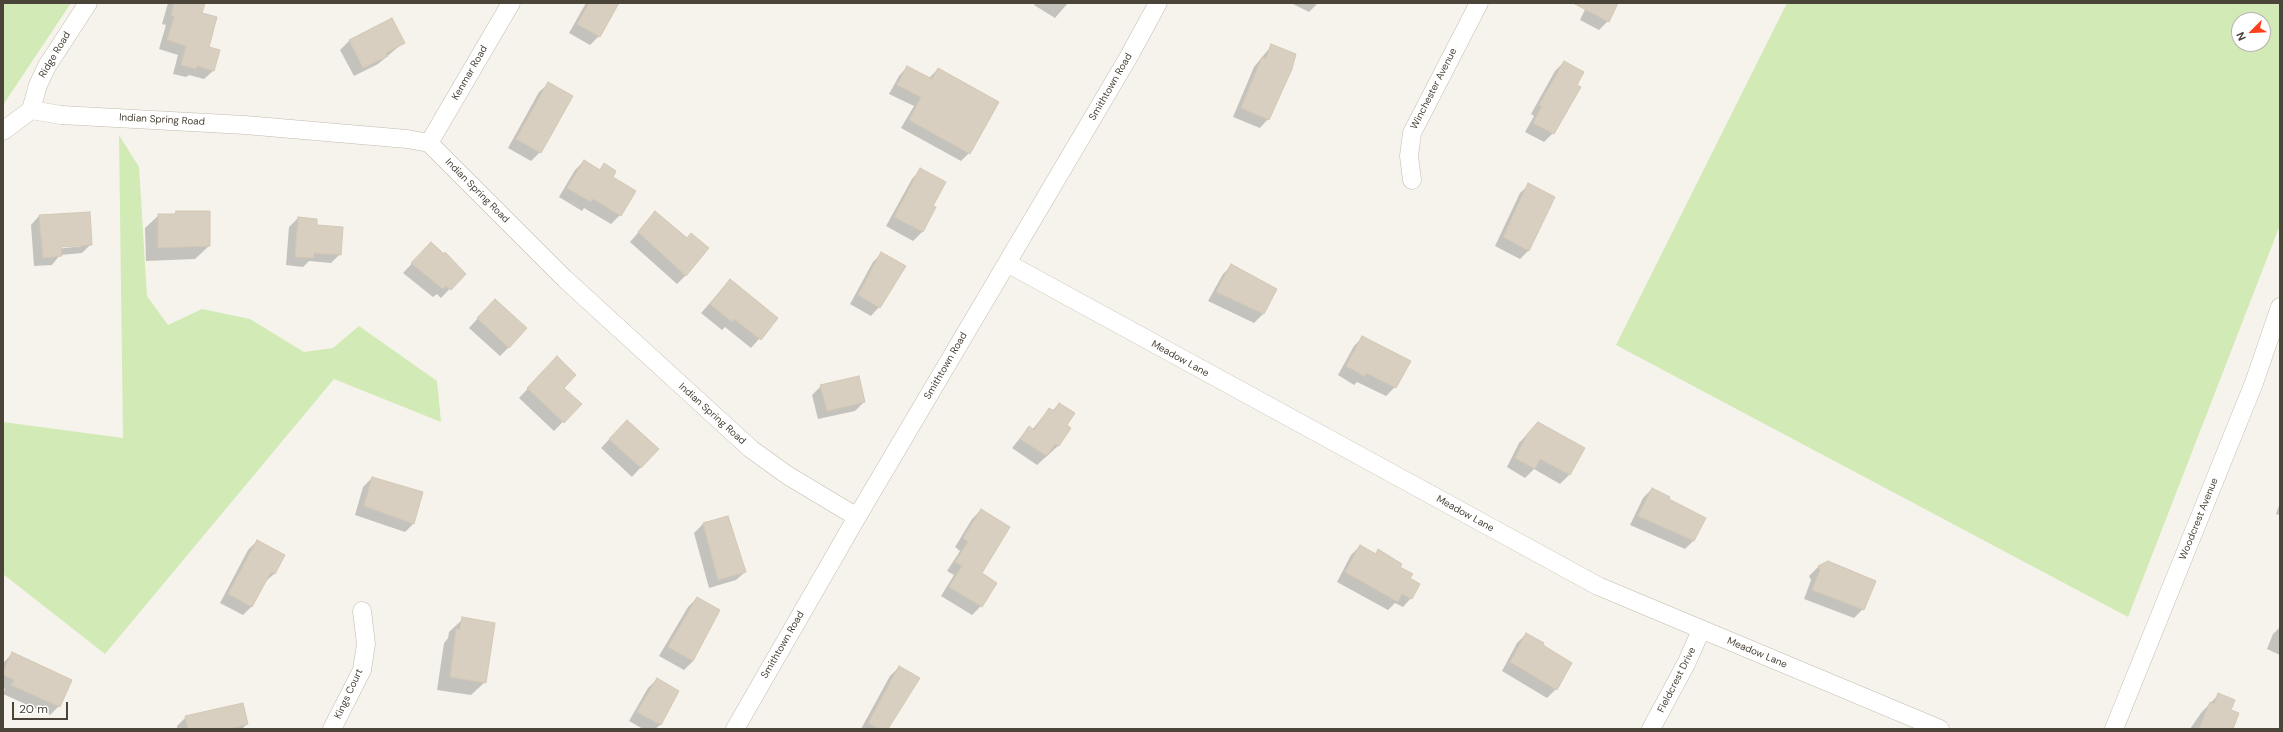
<!DOCTYPE html>
<html>
<head>
<meta charset="utf-8">
<style>
  body { margin:0 }
  #map { position:relative; width:2283px; height:732px; overflow:hidden; background:#f6f3ec; font-family:"DM Sans",sans-serif }
  canvas { display:block }
  .frame { position:absolute; inset:0; border:4px solid #4b4439; pointer-events:none }
  .north { position:absolute; left:2231px; top:12px; width:40px; height:40px; box-sizing:border-box; background:#fff; border:1px solid #b7b4b0; border-radius:50%; rotate:246deg; font-size:11px; font-weight:700; line-height:16px; text-align:center; color:#4b4439 }
  .north::after { content:''; display:block; margin:auto; width:14px; height:18px; background:#fc3f1d; clip-path:polygon(50% 0,100% 100%,50% 72%,0 100%) }
  .scale { position:absolute; left:12px; top:702px; width:56px; height:18px; box-sizing:border-box; border:2px solid #4b4439; border-top:0; padding-left:5px; font-size:12px; line-height:14px; white-space:nowrap; color:#4b4439; -webkit-text-stroke:3px #fff; paint-order:stroke }
</style>
</head>
<body>
<div id="map">
<canvas width="2283" height="732"></canvas>
<div class="frame"></div>
<div class="north">N</div>
<div class="scale">20 m</div>
</div>
<script>
const context = document.querySelector('canvas').getContext('2d');
context.lineJoin = 'round';
function fill(path, color) { context.fillStyle = color; context.fill(path, 'evenodd'); }
const shape = rows => new Path2D(rows.map(r => 'M' + r).join(''));
function strokePath(path, color, width, dash) { context.strokeStyle = color; context.lineWidth = width; context.lineCap = dash ? 'butt' : 'round'; context.setLineDash(dash || []); context.stroke(path); }
function label(font, color, halo, rows, align = 'center') {
  context.font = font + ' "DM Sans",sans-serif'; context.lineWidth = 3; context.setLineDash([]); context.textBaseline = 'middle'; context.strokeStyle = halo; context.fillStyle = color; for (const [text, x, y, turn = 0] of rows) {
    context.save(); context.translate(x, y); context.rotate((+turn || 0) * Math.PI / 180); context.textAlign = isNaN(turn) ? turn : align; if (halo) context.strokeText(text, 0, 0); context.fillText(text, 0, 0); context.restore();
  }
}
fill(shape([
  [3,3,71,3,3,105],
  [1787,3,2280,3,2280,225,2128,617,1616,345],
  [2239,20,2263,20,2263,44,2239,44],
  [119,135,139,167,147,296,168,325,202,309,250,319,304,352,333,348,359,326,437,381,441,422,334,379,105,654,3,574,3,422,123,438]
]), '#d2eab5');
fill(shape([
  [168,3,204,3,201,14,213,71,204,79,189,75,186,77,173,74,178,55,159,49,166,25,162,24],
  [586,3,618,3,599,36,590,45,569,33],
  [1035,3,1068,3,1055,18,1034,5],
  [1291,3,1318,3,1309,12],
  [1588,3,1617,3,1608,21,1599,30,1580,20],
  [392,20,403,43,378,64,354,76,340,50,349,41],
  [1272,45,1268,119,1260,128,1233,117,1254,67],
  [1564,62,1553,133,1544,142,1525,132,1534,116,1531,114,1555,71],
  [907,67,929,78,938,69,969,153,961,161,901,128,914,106,889,94,899,76],
  [548,84,540,152,531,161,508,148,539,92],
  [584,161,599,170,604,165,611,177,620,215,611,224,584,208,582,211,559,197,575,170],
  [920,170,932,206,935,208,922,232,913,241,886,226,912,179],
  [1529,185,1529,250,1520,259,1495,246,1520,193],
  [176,212,209,246,195,259,146,261,145,228,159,215,173,215],
  [655,213,686,275,677,284,630,242],
  [39,216,91,244,82,253,60,255,52,265,34,266,31,225],
  [83,244,83,246,56,249,56,247],
  [298,218,316,225,340,254,331,263,309,261,303,267,286,265,289,227],
  [431,243,460,268,459,269,464,274,441,298,437,294,433,297,403,273],
  [882,253,879,307,871,316,850,304,873,262],
  [1232,265,1276,289,1263,314,1254,323,1208,301,1223,274],
  [730,280,777,319,751,348,725,327,722,330,701,313],
  [486,309,509,347,500,356,469,328],
  [1362,338,1395,387,1386,396,1357,382,1354,385,1338,375,1354,346],
  [548,367,562,388,580,404,554,431,519,398],
  [821,386,864,402,855,411,818,419,812,395],
  [1059,404,1065,425,1069,428,1058,446,1037,465,1012,448,1029,427,1032,430,1049,409,1052,411],
  [1538,423,1583,448,1569,475,1560,484,1534,469,1525,478,1507,467,1519,443],
  [618,430,657,449,632,477,601,448],
  [372,478,414,523,405,532,355,515,363,487],
  [1652,489,1667,500,1694,540,1685,549,1630,525,1643,498],
  [2280,503,2280,515,2276,514],
  [981,510,980,573,995,583,981,606,972,615,941,596,954,575,947,571,960,551,955,547,972,519],
  [727,517,745,572,736,580,709,588,694,533,703,524],
  [257,541,284,556,274,574,265,582,252,606,243,615,220,603,248,550],
  [1360,546,1375,554,1378,551,1409,578,1411,598,1403,607,1395,603,1388,610,1337,582,1351,555],
  [1828,563,1863,609,1854,618,1804,599,1811,580,1809,576,1818,567],
  [697,598,693,661,684,670,659,656,688,607],
  [463,619,485,682,471,695,437,690,444,643,448,638,449,632],
  [2280,627,2280,655,2267,649,2273,634],
  [1526,634,1541,645,1556,689,1547,698,1502,671,1517,643],
  [13,653,59,706,50,715,3,694,5,689,3,688,3,663],
  [899,667,887,729,861,729,890,676],
  [657,679,678,692,660,725,655,729,643,729,629,721,648,688],
  [2219,694,2229,711,2232,729,2190,729,2201,713],
  [186,717,247,724,242,729,177,729,177,726]
]), '#0003');
const building = shape([
  [174,3,205,3,202,13,217,17,209,47,220,50,214,71,197,66,196,69,181,65,186,46,167,40,174,17,171,15,174,3],
  [589,3,619,3,600,37,577,24,589,3],
  [1573,3,1618,3,1609,22,1573,3],
  [392,18,405,43,386,53,388,56,363,68,349,40,392,18],
  [1271,44,1296,54,1292,69,1269,120,1241,108,1262,57,1266,58,1271,44],
  [1564,61,1584,72,1577,85,1581,87,1554,134,1533,123,1542,106,1539,105,1564,61],
  [907,66,932,79,938,68,999,102,970,154,909,120,921,97,897,85,907,66],
  [548,82,573,96,541,153,516,139,548,82],
  [584,160,600,170,604,163,616,171,613,177,636,191,621,216,593,199,591,202,567,188,584,160],
  [920,168,946,182,933,206,936,207,923,232,894,217,920,168],
  [1528,183,1555,197,1529,251,1503,237,1528,183],
  [176,211,210,211,210,246,158,248,158,214,176,214,176,211],
  [655,211,687,238,691,233,709,248,686,276,638,232,655,211],
  [90,212,92,245,61,247,62,256,43,258,39,215,90,212],
  [298,217,317,219,317,225,343,227,341,255,314,253,313,258,295,257,298,217],
  [431,242,444,254,445,252,466,274,451,290,446,286,443,289,411,263,431,242],
  [881,252,906,266,880,308,858,295,881,252],
  [1231,264,1277,289,1264,314,1216,292,1231,264],
  [730,279,778,318,761,340,734,319,732,322,710,304,730,279],
  [495,299,527,328,509,348,477,318,495,299],
  [1362,336,1411,361,1396,388,1366,373,1364,376,1346,366,1362,336],
  [557,356,576,375,564,388,582,404,564,423,527,388,557,356],
  [859,376,865,402,827,411,820,385,859,376],
  [1059,403,1075,413,1067,425,1071,428,1059,446,1055,444,1047,456,1020,439,1029,426,1034,430,1049,408,1054,411,1059,403],
  [627,420,659,449,641,468,609,439,627,420],
  [1538,422,1585,448,1570,475,1540,459,1535,469,1515,458,1528,433,1538,422],
  [372,477,423,492,414,524,364,506,372,477],
  [1652,488,1670,497,1669,499,1706,518,1694,541,1638,516,1652,488],
  [981,509,1010,527,982,573,997,583,982,607,949,587,962,566,955,562,968,542,963,538,981,509],
  [728,516,746,572,718,580,703,523,728,516],
  [257,540,285,555,275,574,271,572,252,607,228,594,257,540],
  [1360,545,1376,554,1378,549,1402,564,1400,567,1413,574,1410,578,1420,584,1412,599,1402,594,1398,602,1345,572,1360,545],
  [1828,561,1876,581,1864,610,1812,590,1820,570,1818,566,1828,561],
  [697,597,720,610,693,661,668,647,697,597],
  [462,617,495,623,486,683,450,677,456,629,460,629,462,617],
  [1526,633,1544,643,1543,645,1572,663,1557,690,1510,662,1526,633],
  [12,652,72,680,60,707,11,685,14,680,3,675,3,672,12,652],
  [899,666,920,678,888,729,879,729,868,723,899,666],
  [657,678,679,691,661,725,637,712,657,678],
  [2218,693,2235,700,2231,710,2239,713,2233,729,2199,729,2210,702,2214,704,2218,693],
  [243,703,248,724,230,729,188,729,185,716,243,703]
]);
fill(building, '#d8cfc1');
strokePath(building, '#d3c7b4', 1);
const minor = shape([
  [31,110,38,85,47,66,88,3],
  [3,131,31,110,61,115,245,125,407,139,429,143,565,279,751,449,787,475,857,517],
  [429,143,511,3],
  [1412,180,1409,156,1412,133,1479,3],
  [1007,263,1598,586,1940,729],
  [332,729,362,670,366,644,362,611],
  [735,729,857,517,1128,58,1158,3],
  [1651,729,1687,662,1701,630],
  [2114,729,2254,383,2280,307]
]);
strokePath(minor, '#c2bbae', 19);
strokePath(minor, '#fff', 18);
label('10px', '#4b4439', '#fff', [
  ["Ridge Road",55,55,-59],
  ["Kenmar Road",470,73,-60],
  ["Smithtown Road",1111,87,-60],
  ["Winchester Avenue",1434,89,-63],
  ["Indian Spring Road",162,120,3],
  ["Indian Spring Road",477,191,45],
  ["Meadow Lane",1180,359,29],
  ["Smithtown Road",946,366,-60],
  ["Indian Spring Road",712,414,42],
  ["Meadow Lane",1465,514,29],
  ["Woodcrest Avenue",2199,519,-68],
  ["Smithtown Road",783,645,-60],
  ["Meadow Lane",1757,653,23],
  ["Fieldcrest Drive",1677,680,-63],
  ["Kings Court",349,694,-65]
]);
</script>
</body>
</html>
